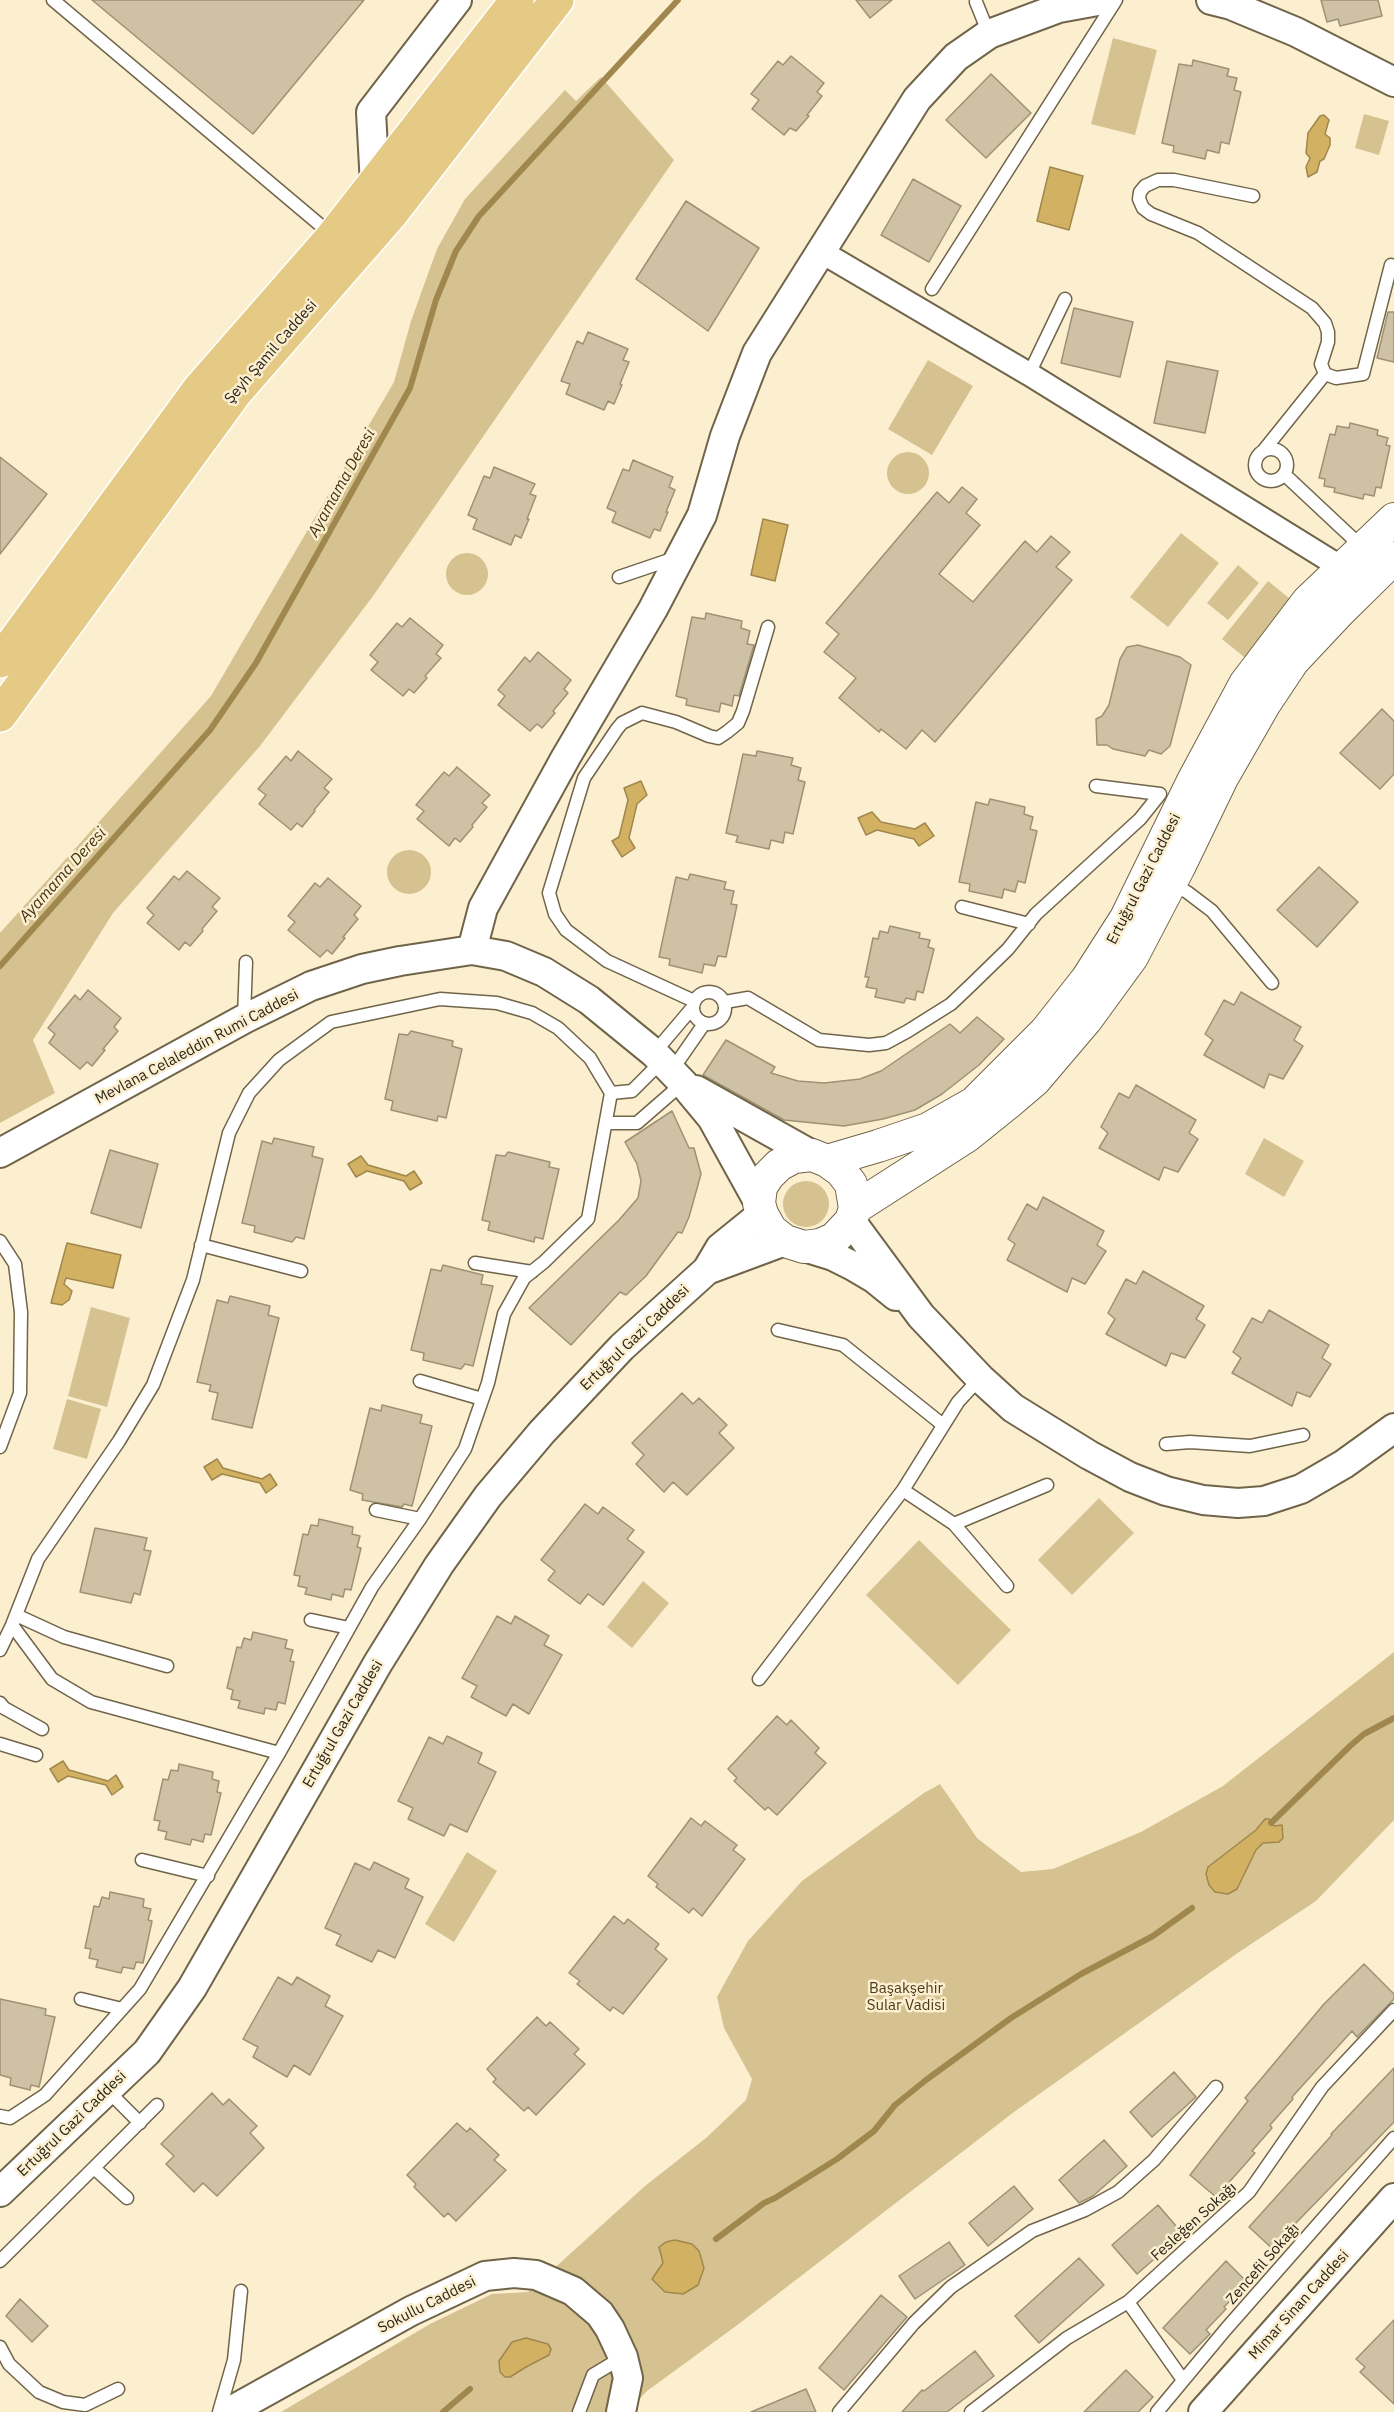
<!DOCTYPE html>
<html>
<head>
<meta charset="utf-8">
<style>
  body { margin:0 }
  canvas { display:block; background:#fcefd0 }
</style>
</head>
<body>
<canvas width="1394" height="2412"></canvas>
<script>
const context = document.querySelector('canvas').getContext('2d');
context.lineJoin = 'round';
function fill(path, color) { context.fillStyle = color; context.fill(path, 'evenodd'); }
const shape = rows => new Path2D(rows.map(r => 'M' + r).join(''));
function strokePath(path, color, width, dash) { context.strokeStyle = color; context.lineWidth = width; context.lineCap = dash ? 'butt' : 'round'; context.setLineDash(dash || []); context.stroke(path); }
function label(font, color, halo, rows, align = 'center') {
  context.font = font + ' "IBM Plex Sans",sans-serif'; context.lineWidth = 5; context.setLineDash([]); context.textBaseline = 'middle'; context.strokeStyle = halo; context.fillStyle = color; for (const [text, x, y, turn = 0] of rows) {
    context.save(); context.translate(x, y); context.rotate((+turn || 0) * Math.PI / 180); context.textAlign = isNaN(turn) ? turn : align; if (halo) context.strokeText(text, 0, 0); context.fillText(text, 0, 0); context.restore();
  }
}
fill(shape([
  [1113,38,1157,50,1135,135,1091,124],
  [601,77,674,160,373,596,260,746,113,913,33,1040,55,1093,0,1123,0,933,211,696,394,382,411,321,437,249,465,199,565,90,576,101],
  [1364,114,1389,121,1379,155,1355,148],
  [928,360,973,386,932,455,888,429],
  '887 473a21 21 0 1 1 42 0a21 21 0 1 1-42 0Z',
  [1181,533,1219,563,1168,627,1130,597],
  '446 574a21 21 0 1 1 42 0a21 21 0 1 1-42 0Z',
  [1238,565,1259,583,1228,620,1207,603],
  [1268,581,1295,603,1249,661,1222,639],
  '387 872a22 22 0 1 1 44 0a22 22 0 1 1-44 0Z',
  [1264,1138,1304,1161,1284,1197,1245,1174],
  '783 1204a23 23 0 1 1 46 0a23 23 0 1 1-46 0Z',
  [91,1307,130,1318,107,1407,68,1396],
  [67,1399,101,1409,87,1459,53,1449],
  [1099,1498,1134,1533,1072,1595,1038,1560],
  [919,1540,1011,1630,958,1685,866,1595],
  [643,1581,669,1603,632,1648,607,1627],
  [1394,1652,1394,1820,1316,1901,1239,1952,1014,2112,736,2326,647,2391,627,2412,281,2412,430,2324,492,2294,528,2292,645,2186,706,2138,746,2100,752,2079,724,2028,717,1997,748,1941,802,1881,924,1793,940,1784,977,1838,1021,1872,1053,1869,1141,1832,1223,1786],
  [467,1852,497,1871,454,1942,425,1924]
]), '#d6c190');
const water = shape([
  [1324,115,1329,120,1325,134,1330,138,1330,145,1324,159,1320,161,1317,172,1308,177,1306,167,1310,158,1306,153,1308,133,1320,116,1324,115],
  [1050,167,1083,176,1069,230,1037,221,1050,167],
  [763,519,788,525,775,581,751,575,763,519],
  [641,781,647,795,637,804,629,838,635,848,622,857,612,841,619,837,628,800,624,788,641,781],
  [872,812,881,822,915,829,925,823,934,836,919,846,914,839,877,830,866,835,858,818,872,812],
  [361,1156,368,1165,406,1176,414,1171,422,1183,410,1190,404,1181,367,1171,356,1177,348,1164,361,1156],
  [67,1243,121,1255,113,1288,66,1278,64,1284,72,1291,69,1300,62,1305,51,1303,67,1243],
  [217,1459,223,1468,262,1479,270,1474,277,1485,266,1493,260,1483,222,1474,212,1480,204,1467,217,1459],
  [63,1761,69,1770,108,1781,116,1775,123,1787,112,1795,106,1785,68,1776,58,1782,50,1769,63,1761],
  [1265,1819,1269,1819,1274,1826,1282,1825,1283,1838,1279,1842,1263,1843,1256,1850,1237,1889,1228,1894,1215,1892,1209,1885,1206,1874,1208,1867,1256,1830,1265,1819],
  [675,2240,692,2244,699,2251,704,2268,698,2285,683,2294,665,2292,652,2279,663,2263,659,2247,666,2242,675,2240],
  [526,2338,548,2344,551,2349,549,2355,526,2367,510,2377,505,2377,500,2372,499,2361,512,2342,526,2338]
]);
fill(water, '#d2b163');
strokePath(water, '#9f874d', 1.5);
strokePath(shape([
  [0,966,210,730,256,663,410,388,436,300,456,251,479,216,678,0],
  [1271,1823,1350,1746,1364,1734,1394,1718],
  [716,2239,764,2203,775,2198,837,2159,874,2131,895,2105,926,2080,1011,2018,1081,1974,1153,1936,1192,1908],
  [443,2412,470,2389]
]), '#9f874d', 6);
const building = shape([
  [92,0,364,0,253,134,92,0],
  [856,0,892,0,870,18,856,0],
  [1321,0,1378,0,1382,16,1340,26,1338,19,1327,22,1321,0],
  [791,56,824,83,817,92,822,96,807,115,809,116,796,131,790,128,784,135,752,109,759,100,751,94,778,61,783,65,791,56],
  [1193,60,1229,69,1227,76,1237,78,1234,90,1241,92,1229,144,1221,142,1219,153,1207,150,1205,159,1173,152,1174,146,1162,143,1179,64,1192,66,1193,60],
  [991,74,1031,113,986,158,946,120,991,74],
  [913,179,961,206,929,262,881,235,913,179],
  [686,201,759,248,708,331,636,279,686,201],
  [1074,308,1133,322,1120,377,1061,363,1074,308],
  [1388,312,1394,312,1394,362,1377,358,1388,312],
  [588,332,628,349,623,360,629,362,620,384,622,385,614,404,608,401,604,410,566,394,570,384,561,381,577,341,583,344,588,332],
  [1167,361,1218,371,1205,433,1154,423,1167,361],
  [1350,423,1378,430,1377,435,1388,438,1386,445,1390,446,1381,488,1376,487,1374,496,1364,494,1363,499,1334,492,1335,488,1324,486,1325,479,1319,478,1330,434,1335,435,1337,426,1349,428,1350,423],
  [0,457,47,494,0,554,0,457],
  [633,460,673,477,669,487,675,490,666,512,668,512,660,531,654,529,650,538,612,522,616,512,607,508,623,469,629,471,633,460],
  [494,467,535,484,530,494,536,496,527,519,529,519,521,538,515,535,511,545,473,529,477,519,468,515,484,476,490,478,494,467],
  [962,487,977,499,966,513,980,525,939,574,973,602,1025,541,1037,552,1051,536,1070,552,1056,567,1072,580,935,742,922,730,906,749,881,729,879,732,839,698,856,678,824,652,839,634,826,623,937,492,949,503,962,487],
  [706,613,742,621,741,628,750,631,747,644,754,645,739,696,734,695,732,706,721,703,719,712,686,705,687,699,676,696,692,617,705,619,706,613],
  [410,618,443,645,436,654,441,658,425,676,427,678,414,693,409,689,403,696,371,670,378,662,370,655,397,623,402,627,410,618],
  [1138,645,1180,657,1191,665,1170,746,1161,754,1149,750,1145,756,1113,749,1107,745,1097,745,1096,719,1102,716,1109,705,1120,659,1127,647,1138,645],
  [538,652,571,680,564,689,568,693,553,711,555,713,542,728,537,724,530,731,498,705,505,696,498,690,525,657,530,662,538,652],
  [1382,709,1394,721,1394,774,1380,789,1340,753,1382,709],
  [298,751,332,779,324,788,329,792,314,810,315,811,302,827,297,823,291,830,259,804,266,795,258,789,286,756,291,761,298,751],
  [757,751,793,758,791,765,801,768,798,780,805,782,793,834,785,832,783,843,771,840,769,849,736,842,738,836,726,833,743,754,756,756,757,751],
  [457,767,490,795,482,803,487,807,472,825,473,827,460,842,455,838,449,846,417,819,424,811,416,805,444,772,449,776,457,767],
  [990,799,1025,807,1024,814,1033,817,1030,829,1037,831,1025,883,1018,881,1015,892,1004,889,1002,898,969,891,970,884,959,882,976,802,988,805,990,799],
  [1319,867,1358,902,1317,947,1277,910,1319,867],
  [187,871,220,898,212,907,217,911,202,929,203,931,190,946,185,942,179,950,147,923,154,915,147,908,174,876,179,880,187,871],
  [690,874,726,882,724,889,734,891,731,904,737,905,726,957,718,956,715,966,704,964,702,973,669,965,670,959,659,957,676,877,688,880,690,874],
  [328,878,361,906,354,915,358,919,343,937,345,938,332,954,327,950,320,957,288,930,295,922,288,916,315,883,320,887,328,878],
  [890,926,920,933,919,938,930,940,928,947,934,949,923,993,917,991,915,1000,906,998,904,1003,875,997,877,989,866,987,869,977,865,977,873,938,878,939,880,931,888,933,890,926],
  [88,990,121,1018,114,1027,118,1031,103,1049,105,1050,92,1066,87,1062,80,1069,49,1043,55,1034,48,1028,75,995,80,1000,88,990],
  [1241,992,1301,1027,1294,1040,1303,1046,1283,1079,1269,1074,1264,1088,1204,1055,1213,1040,1205,1034,1224,1000,1234,1005,1241,992],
  [977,1017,1004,1039,979,1065,942,1094,915,1110,883,1119,844,1126,784,1120,703,1075,726,1040,775,1067,771,1073,798,1081,824,1083,860,1079,881,1071,950,1024,960,1033,977,1017],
  [411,1031,453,1041,452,1046,462,1049,446,1118,438,1116,437,1121,391,1110,393,1101,385,1099,399,1034,408,1035,411,1031],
  [1136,1085,1196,1120,1189,1133,1198,1139,1178,1172,1164,1167,1159,1180,1099,1148,1108,1133,1101,1127,1119,1093,1129,1098,1136,1085],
  [672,1111,689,1148,694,1148,701,1174,689,1217,682,1233,678,1232,646,1276,626,1295,620,1292,571,1345,529,1308,619,1220,638,1198,641,1181,637,1164,625,1142,672,1111],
  [274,1138,314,1147,312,1156,323,1159,304,1239,296,1237,292,1242,254,1232,255,1226,242,1223,262,1141,272,1144,274,1138],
  [110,1150,158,1164,141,1228,91,1213,110,1150],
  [508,1152,550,1162,549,1167,559,1169,543,1239,535,1237,534,1242,488,1230,490,1222,482,1220,496,1155,505,1156,508,1152],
  [1043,1197,1104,1231,1097,1245,1106,1251,1085,1284,1072,1278,1067,1292,1007,1260,1015,1244,1008,1239,1027,1204,1037,1210,1043,1197],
  [443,1265,483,1275,481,1284,493,1286,473,1366,465,1364,461,1369,423,1360,424,1353,411,1350,431,1269,441,1271,443,1265],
  [1143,1271,1204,1306,1196,1319,1205,1325,1185,1358,1171,1353,1166,1366,1106,1334,1115,1319,1108,1313,1126,1279,1136,1284,1143,1271],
  [230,1296,270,1306,268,1315,279,1318,252,1428,212,1419,218,1393,209,1391,211,1385,197,1382,217,1300,228,1303,230,1296],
  [1269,1310,1329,1345,1322,1358,1331,1364,1310,1397,1297,1392,1292,1406,1232,1373,1241,1358,1233,1352,1252,1318,1262,1323,1269,1310],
  [682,1393,693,1404,699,1398,727,1425,719,1433,734,1448,687,1495,673,1482,664,1492,636,1464,644,1455,632,1443,682,1393],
  [382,1405,422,1415,420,1423,432,1426,412,1506,404,1504,402,1507,362,1500,363,1494,350,1490,370,1408,381,1411,382,1405],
  [585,1504,598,1514,603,1507,634,1530,627,1539,644,1552,603,1605,588,1594,580,1604,548,1580,555,1571,541,1560,585,1504],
  [319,1519,353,1527,352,1534,360,1536,357,1547,361,1548,351,1590,345,1589,343,1597,332,1594,331,1600,305,1594,307,1588,298,1586,300,1576,294,1575,303,1534,308,1535,311,1525,318,1526,319,1519],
  [95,1528,147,1538,144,1550,151,1551,140,1595,134,1593,131,1603,80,1592,95,1528],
  [497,1616,511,1624,515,1616,549,1636,544,1645,562,1655,529,1714,513,1704,506,1716,471,1697,477,1686,462,1678,497,1616],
  [253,1632,287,1640,285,1648,293,1650,290,1661,294,1662,285,1704,278,1702,276,1710,265,1708,264,1714,238,1708,240,1701,231,1699,233,1690,227,1688,237,1647,241,1648,244,1638,251,1640,253,1632],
  [777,1716,787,1725,791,1720,819,1748,815,1753,826,1763,777,1815,768,1807,765,1810,734,1781,737,1778,728,1769,777,1716],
  [447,1736,482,1753,478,1763,496,1772,467,1832,450,1824,444,1836,408,1819,413,1808,398,1801,429,1737,443,1744,447,1736],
  [179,1764,213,1772,212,1779,219,1781,217,1792,221,1793,211,1835,205,1834,203,1842,192,1839,190,1845,165,1839,167,1832,158,1830,160,1821,154,1820,163,1779,168,1780,171,1770,178,1771,179,1764],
  [691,1818,701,1826,705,1821,737,1845,733,1850,745,1859,702,1916,693,1908,689,1913,656,1887,658,1884,648,1876,691,1818],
  [374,1862,409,1879,405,1888,423,1897,395,1958,378,1950,372,1962,336,1945,341,1935,325,1928,355,1863,370,1870,374,1862],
  [110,1892,144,1899,143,1907,151,1909,148,1920,152,1921,143,1963,136,1962,134,1969,123,1967,121,1973,96,1967,98,1960,89,1958,91,1949,85,1948,94,1906,99,1907,102,1897,109,1899,110,1892],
  [614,1916,624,1924,628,1919,659,1944,655,1949,667,1959,623,2014,613,2007,610,2011,577,1984,580,1981,569,1973,614,1916],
  [1364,1964,1394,1994,1394,1999,1357,2037,1352,2031,1292,2097,1293,2099,1270,2125,1272,2128,1252,2151,1255,2153,1216,2197,1190,2175,1248,2101,1245,2098,1324,2004,1364,1964],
  [278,1977,292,1985,297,1977,330,1996,325,2006,343,2016,310,2075,294,2065,287,2077,253,2057,258,2047,243,2039,278,1977],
  [0,1999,46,2009,45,2015,55,2017,39,2087,31,2085,30,2090,10,2085,11,2078,0,2075,0,1999],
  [537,2017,546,2026,550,2022,579,2049,574,2054,585,2064,536,2115,528,2107,524,2111,493,2082,496,2079,487,2069,537,2017],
  [1394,2068,1394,2122,1293,2226,1296,2229,1276,2252,1249,2227,1332,2135,1331,2134,1394,2068],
  [1174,2072,1196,2097,1152,2137,1130,2112,1174,2072],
  [212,2093,223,2105,229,2099,257,2126,250,2133,264,2148,217,2196,203,2183,194,2192,166,2164,174,2156,161,2144,212,2093],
  [457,2123,467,2132,470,2128,499,2155,494,2160,506,2170,456,2221,448,2213,444,2217,414,2187,416,2184,407,2175,457,2123],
  [1104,2140,1127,2166,1093,2196,1079,2203,1059,2180,1104,2140],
  [1014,2186,1033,2209,988,2246,969,2223,1014,2186],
  [1158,2205,1183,2234,1137,2274,1112,2245,1158,2205],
  [949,2242,965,2265,915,2299,899,2276,949,2242],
  [1079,2258,1104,2285,1039,2343,1015,2316,1079,2258],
  [1226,2261,1248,2283,1224,2307,1226,2309,1206,2330,1210,2334,1190,2354,1163,2328,1226,2261],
  [881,2295,907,2317,844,2390,819,2368,881,2295],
  [20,2299,48,2326,32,2342,6,2316,20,2299],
  [1394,2320,1394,2404,1360,2372,1365,2367,1356,2359,1394,2320],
  [975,2351,994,2376,947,2412,902,2412,922,2390,924,2391,975,2351],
  [1126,2370,1153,2397,1138,2412,1084,2412,1126,2370],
  [806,2389,816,2412,751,2412,806,2389]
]);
fill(building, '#cfc2a4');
strokePath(building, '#9e9175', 1.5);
const service = shape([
  [53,0,332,235],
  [976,2,989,34],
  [1253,196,1174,180,1158,180,1145,186,1140,192,1139,199,1143,208,1151,214,1198,233,1312,308,1325,323,1328,332,1328,342,1321,364,1325,374,1264,450],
  [932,289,1116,0],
  [1029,374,1065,299],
  [1325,374,1336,378,1363,374,1391,265],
  '1255 465a16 16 0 1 1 32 0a16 16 0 1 1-32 0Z',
  [1284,474,1363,548],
  [619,577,675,558],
  [1172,884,1187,892,1212,911,1272,983],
  [962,907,1029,924],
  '693 1008a16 16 0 1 1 32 0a16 16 0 1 1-32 0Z',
  [694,1001,607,961,566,930,555,914,549,893,584,778,617,729,622,723,642,713,676,722,709,736,718,738,727,732,738,723,743,711,768,627],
  [725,1002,748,998,819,1040,869,1045,886,1043,908,1031,951,1004,971,985,1008,949,1036,914,1140,819,1160,794,1096,786],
  [244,1017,246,962],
  [654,1053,693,1007],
  [672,1070,704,1024],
  [611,1093,632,1091,662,1061],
  [607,1123,637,1123,683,1083],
  [0,1241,15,1264,21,1312,20,1393,0,1447],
  [201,1245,301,1271],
  [475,1263,532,1272],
  [778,1330,843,1345,943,1425],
  [420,1381,482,1399],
  [1166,1444,1190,1442,1250,1446,1303,1435],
  [903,1490,954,1524,1047,1485],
  [376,1510,420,1519],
  [954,1524,1007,1586],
  [16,1615,64,1637,167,1666],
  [311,1620,349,1628],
  [12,1625,52,1679,91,1702,279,1753],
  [0,1650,12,1625,38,1559,119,1441,153,1385,193,1280,229,1133,249,1093,279,1060,331,1022,440,999,497,1003,532,1013,558,1028,590,1058,611,1093,588,1219,544,1262,524,1278,504,1314,488,1383,465,1449,420,1519,372,1587,279,1753,140,1989,45,2095,10,2118,0,2116],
  [759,1679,903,1490,958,1402,980,1378],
  [0,1703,4,1708,42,1729],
  [0,1744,36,1755],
  [142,1860,208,1876],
  [81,1999,122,2009],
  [107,2090,140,2123],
  [94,2168,127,2198],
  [0,2261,157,2105],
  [1128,2302,1183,2380],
  [0,2347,9,2364,39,2392,63,2402,85,2405,118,2389],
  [219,2412,234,2360,241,2291],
  [579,2412,593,2375,623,2357],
  [839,2412,914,2323,951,2287,1032,2231,1085,2210,1118,2192,1154,2160,1216,2087],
  [971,2412,1067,2338,1128,2302,1249,2192,1322,2087,1394,2010],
  [1157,2412,1226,2329,1394,2138]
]);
const minor = shape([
  [820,251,1029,374,1342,568,1357,567]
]);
const tertiary = shape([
  [1211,0,1231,5,1296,32,1394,82],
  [375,185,371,112,457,0],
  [472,950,483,908,566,757,653,609,702,515,725,436,757,353,917,99,956,57,989,34,1059,8,1103,0],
  [696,1090,812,1155],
  [0,1153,244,1019,311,986,362,969,400,961,472,950,506,956,544,972,589,1000,654,1053,683,1083,712,1118,759,1203],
  [851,1221,921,1316,980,1378,1013,1408,1089,1455,1130,1477,1166,1491,1203,1500,1238,1503,1264,1501,1301,1489,1344,1464,1394,1428],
  [804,1247,833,1256,853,1266,875,1279,896,1296],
  [707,1270,785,1241],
  [0,2192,147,2052,192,1988,378,1663,439,1565,488,1496,542,1432,622,1347,707,1270,720,1248,762,1214],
  [229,2412,411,2311,485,2276,514,2273,536,2275,573,2291,600,2314,610,2329,623,2357,628,2378,621,2412],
  [1203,2412,1394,2198]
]);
const secondary = shape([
  [812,1155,827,1161,841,1171,851,1184,855,1208,851,1221,834,1239,820,1245,804,1247,785,1241,771,1230,762,1214,759,1203,761,1187,768,1176,779,1165,794,1157,812,1155],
  [827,1161,878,1146,928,1129,974,1103,1046,1031,1087,979,1126,918,1193,781,1245,684,1308,601,1394,519],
  [855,1208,967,1136,1008,1103,1035,1080,1086,1020,1132,957,1179,867,1222,778,1265,703,1293,661,1340,611,1394,558]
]);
const primary = shape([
  [0,661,200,388,333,236,517,0],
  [0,715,235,393,391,214,557,0]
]);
strokePath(service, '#706449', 15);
strokePath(minor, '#706449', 26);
strokePath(tertiary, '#706449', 32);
strokePath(secondary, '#706449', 34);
strokePath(primary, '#fff', 36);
strokePath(service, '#fff', 12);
strokePath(minor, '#fff', 22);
strokePath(tertiary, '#fff', 28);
strokePath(secondary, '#fff', 32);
strokePath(primary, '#e5ca85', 33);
label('15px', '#292419', '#fcefd0', [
  ["Şeyh Şamil Caddesi",271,352,-49],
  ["Ertuğrul Gazi Caddesi",1144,879,-63],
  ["Mevlana Celaleddin Rumi Caddesi",197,1047,-28],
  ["Ertuğrul Gazi Caddesi",635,1338,-44],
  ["Ertuğrul Gazi Caddesi",343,1724,-60],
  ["Ertuğrul Gazi Caddesi",72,2124,-44],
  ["Fesleğen Sokağı",1194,2222,-42],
  ["Zencefil Sokağı",1263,2264,-49],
  ["Sokullu Caddesi",427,2305,-27],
  ["Mimar Sinan Caddesi",1299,2305,-48]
]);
label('15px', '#4a3c1a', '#fcefd0', [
  ["Başakşehir",906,1989],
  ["Sular Vadisi",906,2006]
]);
label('italic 16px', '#433512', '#fcefd0', [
  ["Ayamama Deresi",342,483,-61],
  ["Ayamama Deresi",63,875,-48]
]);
</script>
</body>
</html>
